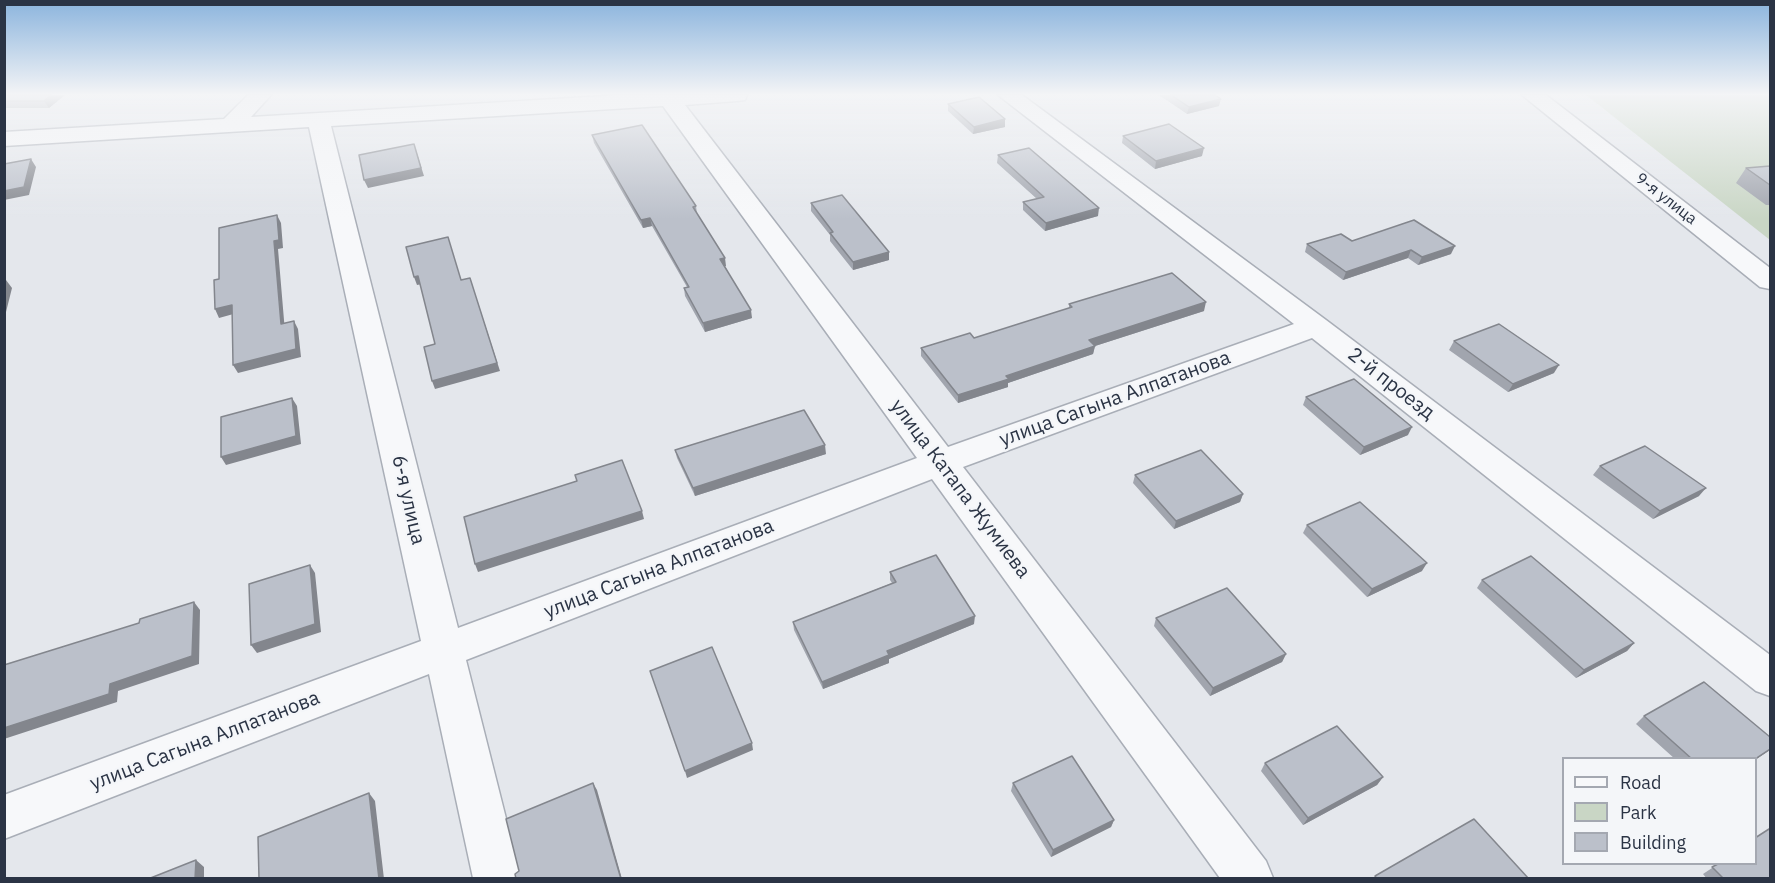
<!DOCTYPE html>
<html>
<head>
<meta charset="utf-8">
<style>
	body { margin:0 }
	#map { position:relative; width:1775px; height:883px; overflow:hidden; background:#e4e7ec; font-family:"IBM Plex Sans",sans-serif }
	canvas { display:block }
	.frame { position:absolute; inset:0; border:6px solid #2b3445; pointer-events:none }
	.legend { position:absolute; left:1562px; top:757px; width:195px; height:108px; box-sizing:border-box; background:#f4f6f9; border:2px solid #a4a8b1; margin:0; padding:8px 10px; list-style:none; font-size:18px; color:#2b3445 }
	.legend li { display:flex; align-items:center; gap:12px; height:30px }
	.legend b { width:30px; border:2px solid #a4a8b1 }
</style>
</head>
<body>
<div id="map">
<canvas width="1775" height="883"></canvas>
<div class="frame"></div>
<ul class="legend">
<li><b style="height:8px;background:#f7f8fa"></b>Road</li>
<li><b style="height:16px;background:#c9d6c5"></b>Park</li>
<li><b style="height:16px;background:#bbc0ca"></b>Building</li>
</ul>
</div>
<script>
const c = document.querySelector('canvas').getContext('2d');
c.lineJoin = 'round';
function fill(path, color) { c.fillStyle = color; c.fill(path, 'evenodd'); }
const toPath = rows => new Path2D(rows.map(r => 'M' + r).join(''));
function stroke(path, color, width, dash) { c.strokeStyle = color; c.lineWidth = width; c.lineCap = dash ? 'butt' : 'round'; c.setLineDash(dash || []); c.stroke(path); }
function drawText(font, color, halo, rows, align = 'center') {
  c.font = font + ' "IBM Plex Sans",sans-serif'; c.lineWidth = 4.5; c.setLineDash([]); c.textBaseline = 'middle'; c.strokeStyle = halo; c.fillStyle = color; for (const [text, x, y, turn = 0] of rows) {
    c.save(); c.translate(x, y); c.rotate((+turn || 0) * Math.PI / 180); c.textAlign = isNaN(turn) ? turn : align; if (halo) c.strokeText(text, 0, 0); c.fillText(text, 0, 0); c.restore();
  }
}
fill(toPath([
	[1586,95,1770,95,1770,240]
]), '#c9d6c5');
const minor = toPath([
	[248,95,271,95,251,117,622,95,747,95,745,100,737,101,685,105,948,447,1294,324,998,95,1022,95,1326,320,1770,655,1770,696,1756,691,1312,338,963,467,1266,861,1273,878,1220,878,932,479,466,660,521,878,473,878,429,674,4,839,4,795,421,641,309,127,4,146,4,132,224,119,248,95],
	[663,106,917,458,458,628,331,126,663,106],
	[1522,95,1546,95,1770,268,1770,289,1760,287,1522,95]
]);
stroke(minor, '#a9aeb7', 3);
fill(minor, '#f7f8fa');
fill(toPath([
	[4,95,65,95,49,108,4,108],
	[1159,95,1215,95,1219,106,1187,114],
	[948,104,1005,127,973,134,948,111],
	[592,135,696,206,697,214,726,266,725,266,752,318,705,332,685,296,684,288,687,287,652,226,643,228,594,143],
	[1123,136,1202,156,1155,169,1122,143],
	[998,155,1098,216,1045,231,1023,210,1023,202,1037,199,997,163],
	[1770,166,1770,205,1766,205,1736,183,1746,168],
	[811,203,889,252,889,260,853,270,830,241,830,235,811,211],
	[1352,241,1451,254,1418,265,1408,258,1343,280,1305,252,1307,244],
	[1069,304,1204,311,1095,346,1093,354,1008,383,1008,387,958,403,921,356,921,348,974,338,1069,308],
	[1454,341,1554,373,1508,392,1449,350],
	[1306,397,1408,435,1360,455,1303,405],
	[675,450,826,454,695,496,677,458],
	[1600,466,1699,496,1653,519,1593,475],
	[1135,475,1243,494,1240,502,1174,529,1133,483],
	[1307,525,1422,571,1367,597,1303,533],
	[890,572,974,624,889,659,889,663,823,689,794,630,793,622,892,583,890,580],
	[1482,580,1634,643,1627,651,1576,678,1477,588],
	[1156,618,1286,654,1282,662,1210,696,1154,626],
	[1644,716,1770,737,1770,750,1755,760,1755,759,1675,759,1636,724],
	[1265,763,1383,777,1377,785,1303,825,1261,771],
	[1013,783,1114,820,1111,827,1051,857,1011,791],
	[1718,864,1770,879,1707,879,1703,874]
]), '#a1a5ae');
fill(toPath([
	[51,95,65,95,49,108,44,101],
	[1221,99,1219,106,1187,114,1189,107],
	[1005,119,1005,127,973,134,974,127],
	[414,144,424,176,368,188,364,180],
	[1204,148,1202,156,1155,169,1156,161],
	[31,159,36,167,29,195,4,200,4,191],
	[1099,208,1098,216,1045,231,1046,223],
	[277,215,281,223,283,248,278,249,285,332,281,324,274,241],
	[650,218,652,226,643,228,641,220],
	[1455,246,1451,254,1418,265,1422,257],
	[1411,250,1408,258,1343,280,1346,272],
	[889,252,889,260,853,270,853,262],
	[725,258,726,266,721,267,720,259],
	[418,276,422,284,417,285,414,277],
	[470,278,500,371,435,389,432,381],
	[6,280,12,288,4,320,4,286],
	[1206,302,1204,311,1095,346,1093,354,1008,383,1008,387,958,403,958,395,1089,340],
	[232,305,237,313,219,318,215,309],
	[751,310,752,318,705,332,703,323],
	[294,321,298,329,301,357,238,373,233,365],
	[1559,365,1554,373,1508,392,1513,384],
	[292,398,297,406,301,444,226,465,221,457],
	[1412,427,1408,435,1360,455,1364,447],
	[825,445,826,454,695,496,693,488],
	[1706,488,1699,496,1653,519,1660,511],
	[1243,494,1240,502,1174,529,1176,521],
	[642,511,644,519,478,572,475,564],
	[1427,563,1422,571,1367,597,1372,589],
	[310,565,315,573,321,632,257,653,251,645],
	[194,602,200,610,199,664,118,691,117,702,4,739,4,728,110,684],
	[975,616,974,624,889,659,889,663,823,689,822,682,887,651],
	[1634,643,1627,651,1576,678,1584,670],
	[1286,654,1282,662,1210,696,1213,688],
	[752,743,753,750,687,778,685,771],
	[1770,749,1770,750,1755,760,1755,759],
	[1383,777,1377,785,1303,825,1308,818],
	[593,783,597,790,622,879,621,879],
	[369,793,375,801,384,879,379,879],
	[1114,820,1111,827,1051,857,1053,850],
	[196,860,204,867,204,879,195,879]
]), '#83868d');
const building = toPath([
	[4,95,51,95,44,101,4,101,4,95],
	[1171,95,1215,95,1221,99,1189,107,1171,95],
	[979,97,1005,119,974,127,948,104,979,97],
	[1169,124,1204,148,1156,161,1123,136,1169,124],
	[642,125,696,206,693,207,725,258,720,259,751,310,703,323,684,288,689,287,650,218,641,220,592,135,642,125],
	[414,144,421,168,364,180,359,155,414,144],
	[1029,148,1099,208,1046,223,1023,202,1044,197,998,155,1029,148],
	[31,159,24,187,4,191,4,164,31,159],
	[1770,166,1770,185,1746,168,1770,166],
	[842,195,889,252,853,262,830,233,833,232,811,203,842,195],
	[277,215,279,240,274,241,281,324,294,321,296,349,233,365,232,305,215,309,214,280,219,279,219,228,277,215],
	[1414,220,1455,246,1422,257,1411,250,1346,272,1307,244,1341,234,1352,241,1414,220],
	[448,237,461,280,470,278,497,363,432,381,424,347,435,344,418,276,414,277,406,247,448,237],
	[1172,273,1206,302,1089,340,1095,346,1006,376,1009,379,958,395,921,348,970,333,974,338,1072,307,1069,304,1172,273],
	[1499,324,1559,365,1513,384,1454,341,1499,324],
	[1354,379,1412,427,1364,447,1306,397,1354,379],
	[292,398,296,436,221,457,221,417,292,398],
	[804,410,825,445,693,488,675,450,804,410],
	[1645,446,1706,488,1660,511,1600,466,1645,446],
	[1201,450,1243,494,1176,521,1135,475,1201,450],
	[622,460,642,511,475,564,464,517,577,481,575,475,622,460],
	[1360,502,1427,563,1372,589,1307,525,1360,502],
	[936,555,975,616,887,651,889,655,822,682,793,622,896,582,890,572,936,555],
	[1531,556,1634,643,1584,670,1482,580,1531,556],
	[310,565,315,624,251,645,249,584,310,565],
	[1227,588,1286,654,1213,688,1156,618,1227,588],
	[194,602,192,656,110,684,109,694,4,728,4,665,139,623,140,619,194,602],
	[712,647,752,743,685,771,650,671,712,647],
	[1704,682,1770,737,1770,749,1755,759,1692,759,1644,716,1704,682],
	[1337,726,1383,777,1308,818,1265,763,1337,726],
	[1072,756,1114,820,1053,850,1013,783,1072,756],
	[593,783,621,879,516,879,515,874,519,871,506,819,593,783],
	[369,793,379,879,259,879,258,837,369,793],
	[1474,819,1529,879,1377,879,1375,876,1474,819],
	[1769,829,1770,830,1770,879,1724,879,1712,867,1718,864,1755,864,1755,838,1769,829],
	[196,860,195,879,148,879,196,860]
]);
fill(building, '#bbc0ca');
stroke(building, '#83868d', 1.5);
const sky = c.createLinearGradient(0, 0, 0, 219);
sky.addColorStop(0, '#8bb4dd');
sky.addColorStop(0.43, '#f3f4f6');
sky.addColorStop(1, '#f3f4f600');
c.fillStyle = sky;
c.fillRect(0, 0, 1775, 219);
drawText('16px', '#2b3445', '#f4f6f9', [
	["9-я улица",1666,199,38]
]);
drawText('20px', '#2b3445', '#f4f6f9', [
	["2-й проезд",1391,384,38],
	["улица Сагына Алпатанова",1115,399,-20],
	["улица Катапа Жумиева",960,489,53],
	["6-я улица",408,500,77],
	["улица Сагына Алпатанова",659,569,-21],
	["улица Сагына Алпатанова",205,741,-21]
]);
</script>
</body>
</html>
